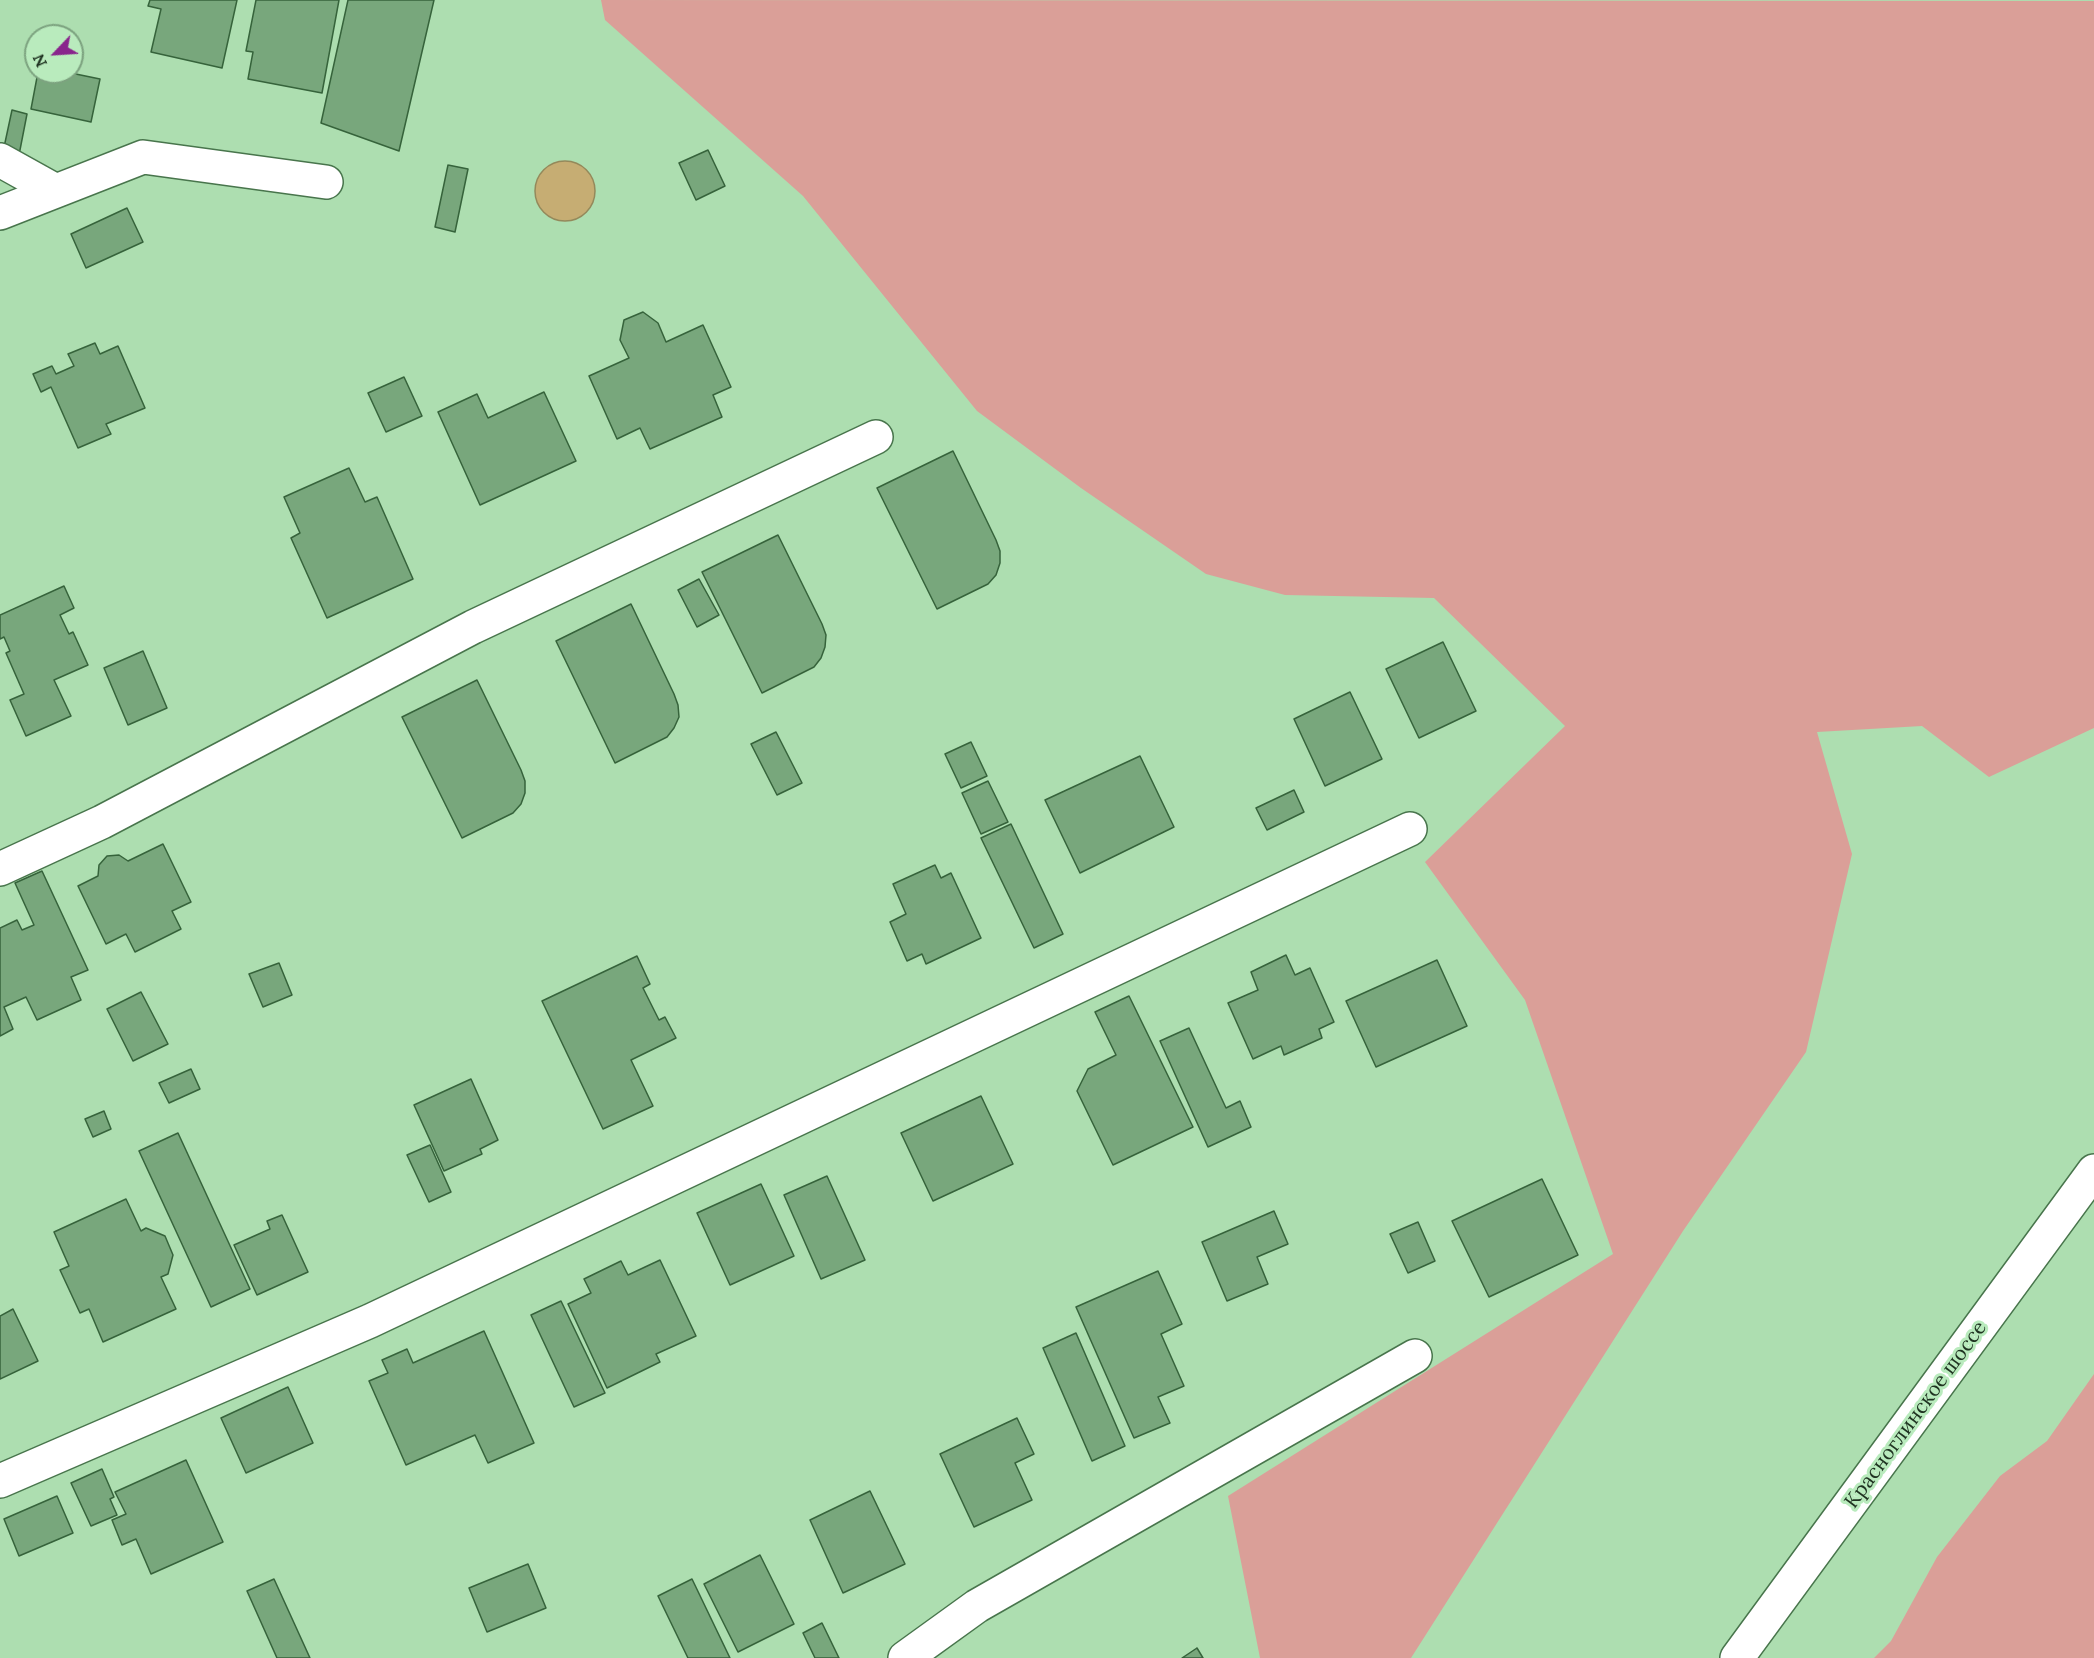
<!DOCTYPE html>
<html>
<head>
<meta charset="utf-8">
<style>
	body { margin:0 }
	#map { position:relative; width:2094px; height:1658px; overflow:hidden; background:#addeb0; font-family:Lora,serif }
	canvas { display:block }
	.north { position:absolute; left:24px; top:24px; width:60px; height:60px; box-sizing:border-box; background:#b9ebbd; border:2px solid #7ca27f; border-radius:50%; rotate:245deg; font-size:16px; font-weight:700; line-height:24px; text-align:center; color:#203422 }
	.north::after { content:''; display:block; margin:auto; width:21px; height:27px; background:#89248c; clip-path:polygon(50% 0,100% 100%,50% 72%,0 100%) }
</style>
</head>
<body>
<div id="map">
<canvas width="2094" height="1658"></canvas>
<div class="north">N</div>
</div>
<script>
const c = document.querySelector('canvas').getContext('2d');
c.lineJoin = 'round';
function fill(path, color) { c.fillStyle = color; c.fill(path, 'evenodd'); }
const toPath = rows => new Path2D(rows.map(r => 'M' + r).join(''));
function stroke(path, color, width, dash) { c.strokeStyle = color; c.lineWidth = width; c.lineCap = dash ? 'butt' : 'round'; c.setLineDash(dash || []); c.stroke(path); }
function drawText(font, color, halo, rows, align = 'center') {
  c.font = font + ' Lora,serif'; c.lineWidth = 6; c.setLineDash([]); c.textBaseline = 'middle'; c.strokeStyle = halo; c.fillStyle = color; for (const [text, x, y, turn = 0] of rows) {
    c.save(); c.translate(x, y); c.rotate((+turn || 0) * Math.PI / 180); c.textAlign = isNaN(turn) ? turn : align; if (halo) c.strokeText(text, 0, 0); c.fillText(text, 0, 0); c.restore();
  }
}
fill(toPath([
	[601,0,2094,1,2094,728,1989,777,1922,726,1817,732,1852,854,1806,1052,1683,1231,1411,1658,1260,1658,1228,1496,1613,1254,1525,1000,1425,862,1565,726,1434,598,1285,595,1206,574,1081,488,977,411,803,196,605,20],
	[2094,1374,2094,1658,1874,1658,1891,1641,1937,1557,2000,1476,2047,1441]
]), '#da9f98');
const water = toPath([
	'535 191a30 30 0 1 1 60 0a30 30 0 1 1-60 0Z'
]);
fill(water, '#c6ad73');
stroke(water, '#94895b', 1.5);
const building = toPath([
	[150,0,237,0,222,68,151,52,161,9,148,6,150,0],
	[256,0,339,0,322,93,248,79,253,52,246,51,256,0],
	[348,0,434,0,399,151,321,123,348,0],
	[38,72,66,72,100,79,91,122,31,109,38,72],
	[12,110,27,114,19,155,3,152,12,110],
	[708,150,725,186,696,200,679,163,708,150],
	[448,165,468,169,455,232,435,227,448,165],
	[127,208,143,242,86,268,71,234,127,208],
	[643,312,658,323,666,342,703,325,731,387,713,395,722,417,650,449,640,428,617,439,589,376,629,358,620,340,624,320,643,312],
	[95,343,100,354,118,346,145,408,106,424,111,434,78,448,51,387,41,392,33,374,52,366,56,374,74,366,68,354,95,343],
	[404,377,422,416,386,432,368,393,404,377],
	[544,392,576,461,480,505,438,412,477,394,488,418,544,392],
	[953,451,996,540,1000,551,1000,563,996,575,988,584,937,609,877,488,953,451],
	[349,468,365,502,377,497,413,579,327,618,291,538,300,533,284,497,349,468],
	[778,535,822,624,826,635,825,647,821,658,814,667,762,693,702,572,778,535],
	[699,579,719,615,697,627,678,590,699,579],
	[64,586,74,608,60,615,69,634,73,632,88,665,54,680,71,716,26,736,10,700,24,694,6,653,10,651,4,637,0,639,0,615,64,586],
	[631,604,674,694,678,705,679,717,674,728,667,737,615,763,556,641,631,604],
	[1443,642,1476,711,1419,738,1386,669,1443,642],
	[143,651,167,708,128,725,104,668,143,651],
	[477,680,521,770,525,781,525,793,521,804,513,813,462,838,402,717,477,680],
	[1350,692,1382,759,1325,786,1294,719,1350,692],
	[776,732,802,783,777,795,751,744,776,732],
	[971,742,987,776,961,788,945,754,971,742],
	[1140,756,1174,827,1080,873,1045,800,1140,756],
	[988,781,1008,822,981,834,962,793,988,781],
	[1294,790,1304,812,1267,830,1256,808,1294,790],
	[1011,824,1063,934,1034,948,981,838,1011,824],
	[163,844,191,902,172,911,181,929,135,952,126,934,106,944,78,886,98,876,99,865,107,856,119,855,128,861,163,844],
	[935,865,941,878,951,873,981,938,926,964,922,954,907,961,890,922,906,914,893,884,935,865],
	[42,871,88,970,71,977,81,1000,37,1020,26,997,4,1007,13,1029,0,1036,0,928,17,920,22,930,34,925,15,883,42,871],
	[1286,955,1295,975,1310,968,1334,1022,1319,1029,1322,1038,1284,1055,1281,1046,1253,1059,1228,1003,1258,990,1251,972,1286,955],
	[637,956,650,984,643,988,659,1020,665,1017,676,1038,631,1060,653,1106,603,1129,542,1001,637,956],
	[1437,960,1467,1026,1376,1067,1346,1001,1437,960],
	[279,963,292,995,263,1007,249,974,279,963],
	[141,992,168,1044,133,1061,107,1009,141,992],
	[1129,996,1193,1127,1113,1165,1077,1091,1088,1069,1116,1055,1095,1012,1129,996],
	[1189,1028,1226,1108,1240,1101,1251,1127,1208,1147,1160,1041,1189,1028],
	[191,1069,200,1089,169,1103,159,1083,191,1069],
	[471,1079,498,1140,480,1149,482,1154,444,1171,414,1105,471,1079],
	[981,1096,1013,1164,933,1201,901,1133,981,1096],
	[104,1111,111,1129,93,1137,85,1119,104,1111],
	[178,1133,250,1289,211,1307,139,1151,178,1133],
	[430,1145,451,1192,429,1202,407,1155,430,1145],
	[827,1176,865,1260,821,1279,784,1195,827,1176],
	[1542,1179,1578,1255,1489,1297,1452,1221,1542,1179],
	[761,1184,794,1256,730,1285,697,1213,761,1184],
	[126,1199,141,1231,146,1228,165,1236,173,1255,168,1274,161,1277,176,1309,103,1342,89,1309,80,1313,60,1270,69,1266,54,1232,126,1199],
	[1274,1211,1288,1244,1257,1257,1268,1284,1227,1301,1202,1242,1274,1211],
	[282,1215,308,1272,257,1295,234,1245,270,1229,267,1221,282,1215],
	[1418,1222,1435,1261,1408,1273,1390,1234,1418,1222],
	[660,1260,696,1336,656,1354,660,1362,607,1388,568,1304,591,1293,584,1279,621,1261,628,1275,660,1260],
	[1158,1271,1182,1324,1161,1334,1184,1386,1158,1397,1170,1423,1134,1438,1076,1307,1158,1271],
	[561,1301,605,1393,574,1407,531,1315,561,1301],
	[13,1309,38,1361,0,1379,0,1316,13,1309],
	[484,1331,534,1443,488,1463,475,1435,406,1465,369,1381,388,1373,382,1360,407,1349,413,1363,484,1331],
	[1076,1333,1125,1446,1092,1461,1043,1348,1076,1333],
	[288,1387,313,1443,246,1473,221,1418,288,1387],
	[1017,1418,1034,1454,1015,1463,1032,1500,974,1527,940,1454,1017,1418],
	[186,1460,223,1542,151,1574,136,1539,122,1545,112,1520,126,1514,115,1492,186,1460],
	[102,1469,114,1497,110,1499,117,1515,91,1526,71,1483,102,1469],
	[870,1491,905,1564,843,1593,810,1520,870,1491],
	[57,1496,73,1533,19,1556,4,1519,57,1496],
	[760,1555,794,1624,738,1652,704,1584,760,1555],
	[528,1564,546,1608,487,1632,469,1588,528,1564],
	[274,1579,310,1658,277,1658,247,1591,274,1579],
	[692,1579,730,1658,688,1658,658,1596,692,1579],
	[822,1623,839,1658,815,1658,803,1633,822,1623],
	[1197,1648,1203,1658,1182,1658,1197,1648]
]);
fill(building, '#78a77c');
stroke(building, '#36633b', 1.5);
const minor = toPath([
	[0,160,54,190],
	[0,213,143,157,326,182],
	[0,869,102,822,473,627,876,437],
	[0,1481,370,1321,1410,829],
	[905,1658,977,1606,1415,1356]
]);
const primary = toPath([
	[1737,1658,2094,1171]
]);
stroke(minor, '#48754c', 36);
stroke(primary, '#48754c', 36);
stroke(minor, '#fff', 33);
stroke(primary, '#fff', 33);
drawText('20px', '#203422', '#b9ebbd', [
	["Красноглинское шоссе",1916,1415,-54]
]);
</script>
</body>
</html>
